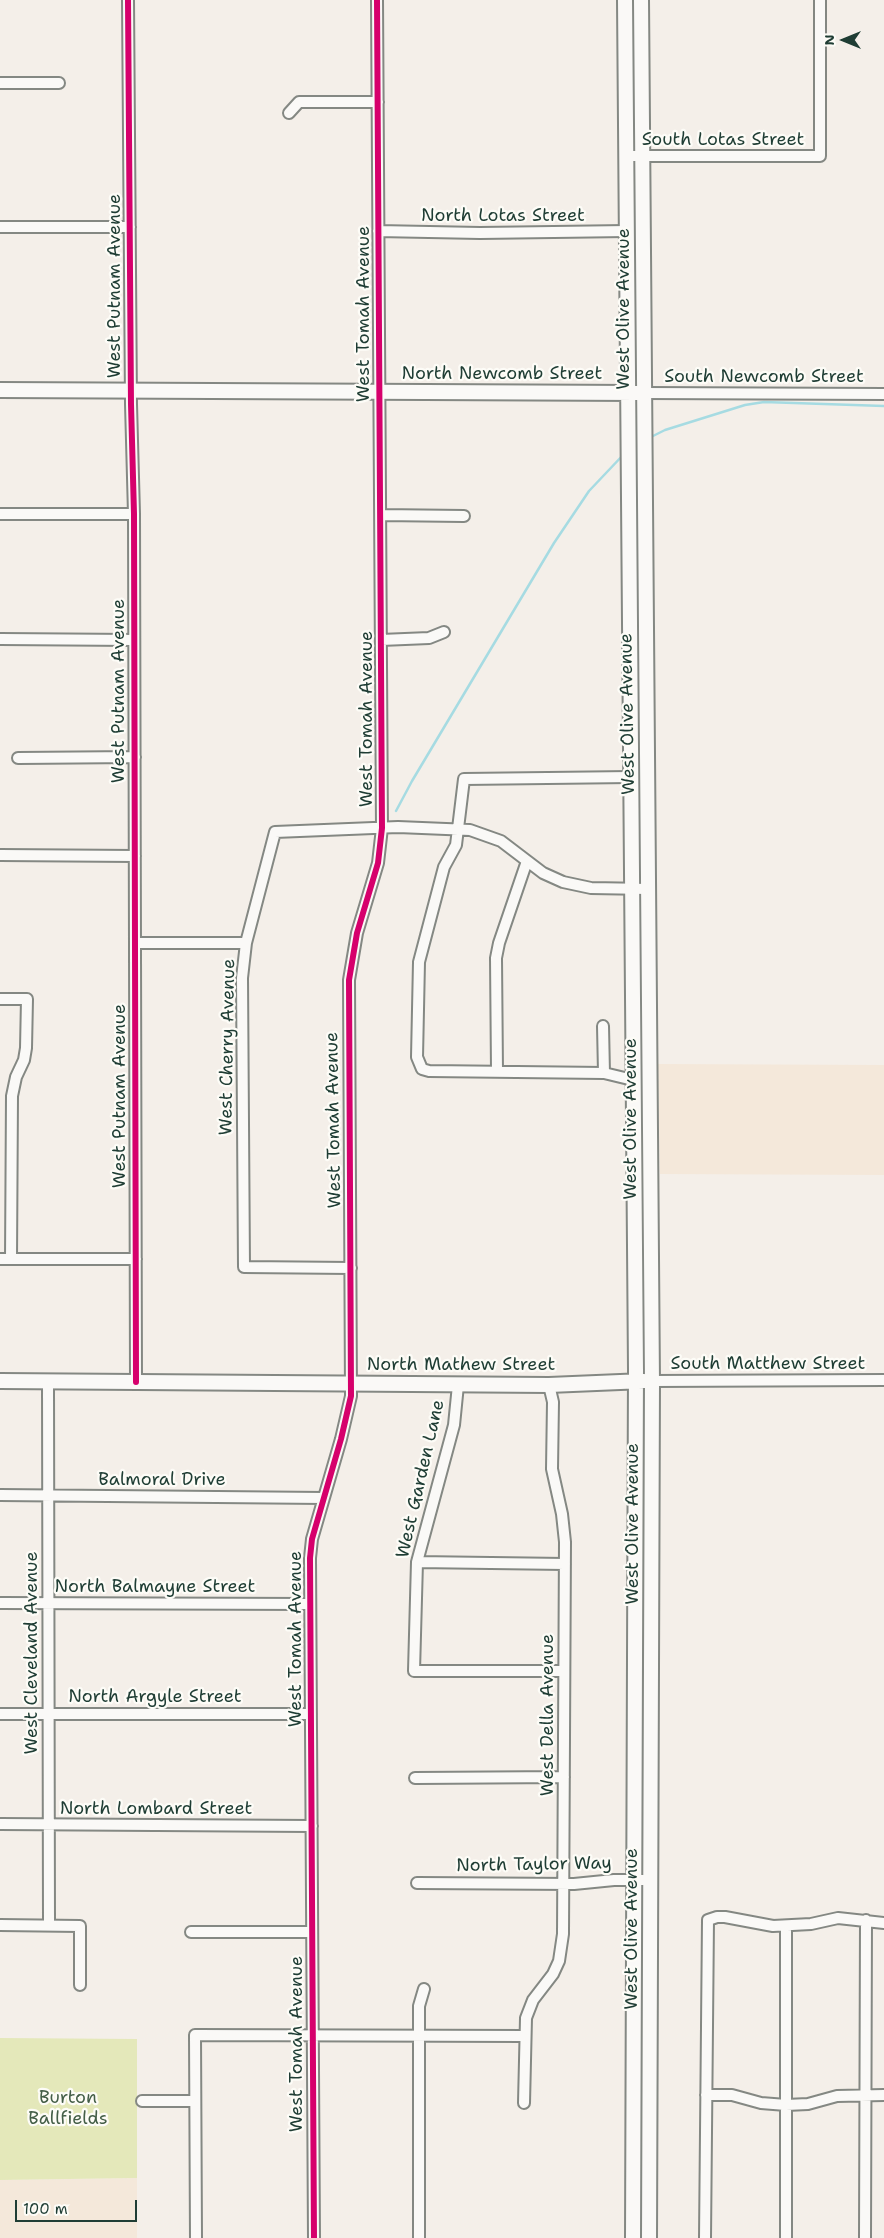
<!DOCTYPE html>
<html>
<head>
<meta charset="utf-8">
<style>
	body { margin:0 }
	#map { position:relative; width:884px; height:2238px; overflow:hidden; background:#f4efe9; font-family:"Shantell Sans",sans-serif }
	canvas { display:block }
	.north { position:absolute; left:819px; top:15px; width:50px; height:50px; -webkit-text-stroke:4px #fdfcf7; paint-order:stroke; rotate:270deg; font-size:14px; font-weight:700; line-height:20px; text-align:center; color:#1f3d34 }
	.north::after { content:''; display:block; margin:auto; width:18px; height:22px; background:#1f3d34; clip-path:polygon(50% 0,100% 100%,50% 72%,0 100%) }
	.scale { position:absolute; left:15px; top:2200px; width:122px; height:22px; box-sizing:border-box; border:2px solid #1f3d34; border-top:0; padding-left:6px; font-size:15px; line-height:18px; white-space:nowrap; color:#1f3d34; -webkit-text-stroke:4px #fdfcf7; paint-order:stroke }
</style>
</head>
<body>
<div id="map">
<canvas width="884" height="2238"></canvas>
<div class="north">N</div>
<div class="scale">100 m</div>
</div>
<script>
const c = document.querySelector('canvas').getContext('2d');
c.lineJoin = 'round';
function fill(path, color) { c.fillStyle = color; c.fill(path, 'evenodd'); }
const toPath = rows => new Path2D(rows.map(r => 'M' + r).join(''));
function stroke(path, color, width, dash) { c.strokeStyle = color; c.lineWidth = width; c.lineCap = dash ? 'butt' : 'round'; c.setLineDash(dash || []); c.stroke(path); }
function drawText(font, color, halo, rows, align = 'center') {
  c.font = font + ' "Shantell Sans",sans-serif'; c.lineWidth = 4.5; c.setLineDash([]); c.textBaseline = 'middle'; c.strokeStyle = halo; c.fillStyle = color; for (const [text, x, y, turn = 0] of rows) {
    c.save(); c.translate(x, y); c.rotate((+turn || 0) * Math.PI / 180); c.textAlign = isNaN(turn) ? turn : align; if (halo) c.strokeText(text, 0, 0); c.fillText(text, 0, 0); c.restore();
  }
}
fill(toPath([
	[658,1064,884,1065,884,1175,660,1174],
	[137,2178,137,2238,0,2238,0,2180]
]), '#f4e8da');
fill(toPath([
	[0,2038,137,2039,137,2178,0,2180]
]), '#e4e8ba');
stroke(toPath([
	[649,438,665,430,745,405,764,402,884,406],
	[396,811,412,781,554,543,589,491,624,454]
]), '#a6dbe2', 2.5);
const street = toPath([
	[128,0,131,404,134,514,136,1382],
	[0,83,59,83],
	[289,113,299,102,378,102],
	[626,156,820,156,820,0],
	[0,227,130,227],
	[378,231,480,233,627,231],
	[644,393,884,394],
	[0,514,134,514],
	[381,515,464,516],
	[0,639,134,640],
	[381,640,429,638,444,632],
	[18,758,135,757],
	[631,777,464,779,456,845,444,867,419,962,417,1057,422,1069,429,1071,604,1073,633,1080],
	[0,855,135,856],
	[135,943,246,943],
	[0,999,27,999,26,1048,24,1060,16,1077,12,1096,11,1259],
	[603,1026,604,1073],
	[497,1071,496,958,499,943,527,861],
	[0,1259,136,1259],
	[351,1268,244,1267,242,978,246,943,275,832,398,827,470,830,501,841,543,873,563,882,591,888,648,889],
	[48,1381,49,1925],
	[652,1381,884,1380],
	[458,1385,454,1425,417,1562,414,1671,564,1671],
	[0,1495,324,1498],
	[417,1562,565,1564],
	[0,1603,310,1604],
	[0,1714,311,1714],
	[415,1778,564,1777],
	[0,1824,312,1826],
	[417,1883,574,1884,614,1880,651,1880],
	[0,1925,80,1926,80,1985],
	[786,1926,786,2238],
	[191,1932,312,1932],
	[706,2095,732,2095,761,2103,786,2105,808,2104,837,2096,884,2095],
	[142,2101,195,2101],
	[524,2103,526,2018,533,2000,553,1974,559,1961,563,1934,565,1542,562,1514,552,1469,553,1402,549,1385],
	[196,2238,195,2035,524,2036],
	[314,2238,310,1558,312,1539,341,1439,351,1396,349,980,357,933,378,863,382,828,377,0],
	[419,2238,419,2006,424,1989],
	[705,2238,708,1920,717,1917,725,1917,773,1926,811,1924,838,1918,884,1923],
	[865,2238,866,1920]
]);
const secondary = toPath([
	[625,0,636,1369,633,2238],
	[641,0,652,1381,649,2238],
	[0,390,637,393],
	[0,1381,549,1385,644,1381]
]);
stroke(street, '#848883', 14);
stroke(secondary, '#848883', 18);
stroke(street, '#faf9f7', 10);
stroke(secondary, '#faf9f7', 14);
stroke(toPath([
	[128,0,131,404,134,514,136,1382],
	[314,2238,310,1558,312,1539,341,1439,351,1396,349,980,357,933,378,863,382,828,377,0]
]), '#d6006c', 6);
drawText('18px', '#1f3d34', '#fdfcf7', [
	["South Lotas Street",723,140],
	["North Lotas Street",503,216],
	["West Putnam Avenue",115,286,-90],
	["West Olive Avenue",624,309,-90],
	["West Tomah Avenue",364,314,-90],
	["North Newcomb Street",502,374],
	["South Newcomb Street",764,377],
	["West Putnam Avenue",119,691,-90],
	["West Olive Avenue",628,714,-91],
	["West Tomah Avenue",367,719,-90],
	["West Cherry Avenue",228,1047,-89],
	["West Putnam Avenue",120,1096,-90],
	["West Olive Avenue",631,1119,-90],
	["West Tomah Avenue",334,1120,-91],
	["South Matthew Street",768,1364],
	["North Mathew Street",461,1365],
	["West Garden Lane",421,1479,-77],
	["Balmoral Drive",162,1480],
	["West Olive Avenue",633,1524,-90],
	["North Balmayne Street",155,1587],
	["West Tomah Avenue",296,1639,-90],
	["West Cleveland Avenue",32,1653,-90],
	["North Argyle Street",155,1697],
	["West Della Avenue",548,1715,-90],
	["North Lombard Street",156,1809],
	["North Taylor Way",534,1865,-1],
	["West Olive Avenue",632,1929,-90],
	["West Tomah Avenue",297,2044,-90]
]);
drawText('18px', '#445e47', '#fdfcf7', [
	["Burton",68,2098],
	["Ballfields",68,2119]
]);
</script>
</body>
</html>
